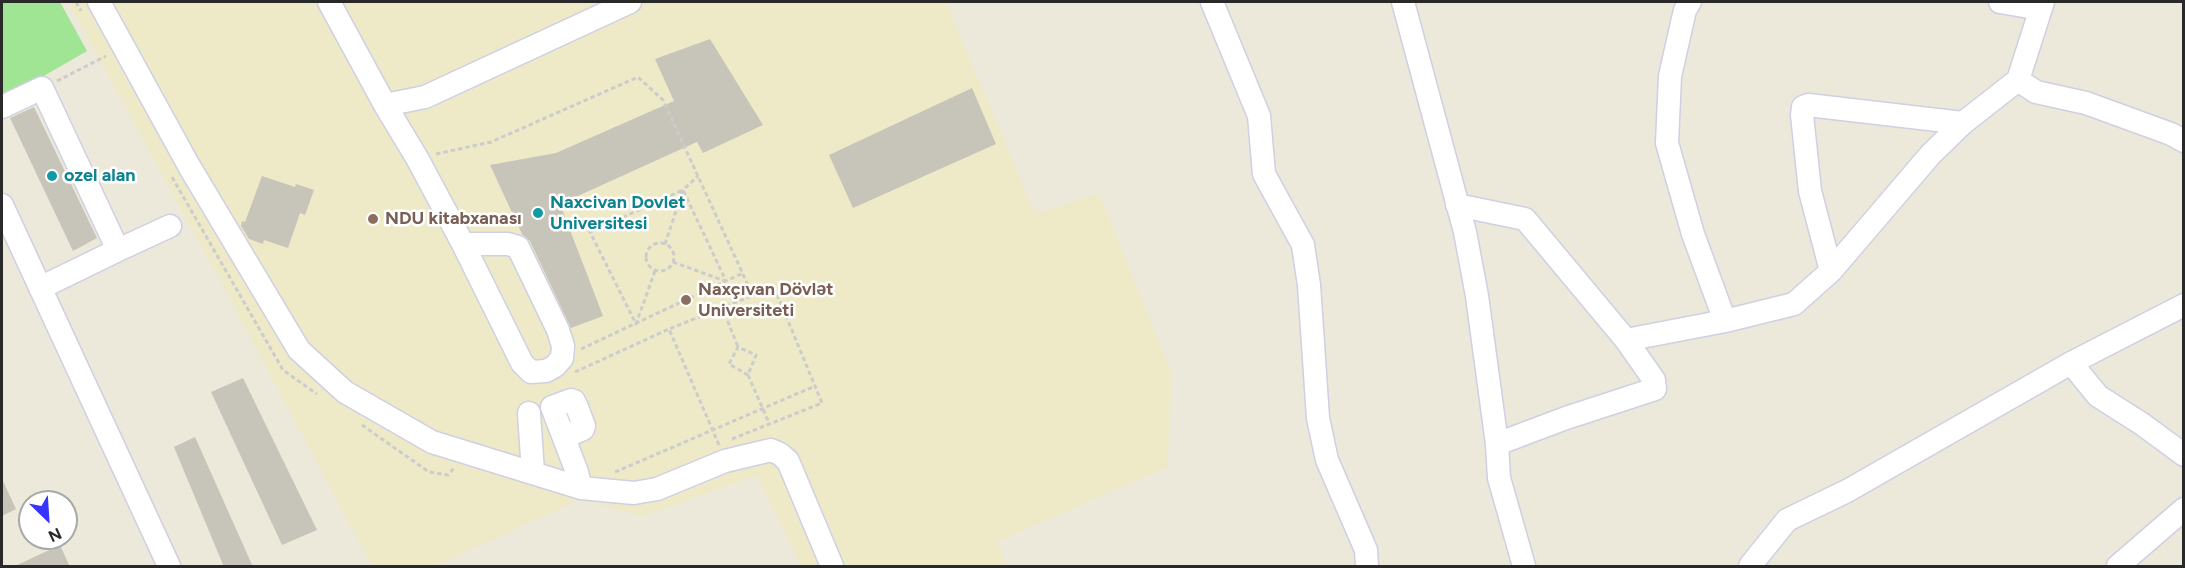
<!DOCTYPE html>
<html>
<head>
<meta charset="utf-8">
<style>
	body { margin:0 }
	#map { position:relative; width:2185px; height:568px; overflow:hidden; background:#ece8da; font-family:Figtree,sans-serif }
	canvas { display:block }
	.frame { position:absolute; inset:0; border:3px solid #292929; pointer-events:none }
	.north { position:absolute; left:18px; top:490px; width:60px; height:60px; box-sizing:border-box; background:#fff; border:2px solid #a9a9a9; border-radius:50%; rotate:155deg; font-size:16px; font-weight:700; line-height:24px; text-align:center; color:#292929 }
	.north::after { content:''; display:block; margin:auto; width:21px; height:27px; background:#3834ff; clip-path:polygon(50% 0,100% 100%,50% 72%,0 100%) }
</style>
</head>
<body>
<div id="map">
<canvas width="2185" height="568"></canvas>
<div class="frame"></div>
<div class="north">N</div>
</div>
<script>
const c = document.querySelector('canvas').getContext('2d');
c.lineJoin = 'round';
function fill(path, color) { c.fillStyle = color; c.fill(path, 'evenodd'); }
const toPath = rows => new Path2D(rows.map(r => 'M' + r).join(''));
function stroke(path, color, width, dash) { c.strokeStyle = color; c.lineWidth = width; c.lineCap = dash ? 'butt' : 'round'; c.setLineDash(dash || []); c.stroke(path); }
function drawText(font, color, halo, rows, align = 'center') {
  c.font = font + ' Figtree,sans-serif'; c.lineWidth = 5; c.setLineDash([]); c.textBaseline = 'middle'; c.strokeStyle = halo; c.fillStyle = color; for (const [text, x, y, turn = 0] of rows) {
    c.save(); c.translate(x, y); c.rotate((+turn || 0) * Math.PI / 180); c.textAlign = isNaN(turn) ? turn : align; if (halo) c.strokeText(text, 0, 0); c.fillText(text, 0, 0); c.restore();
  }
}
fill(toPath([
	[68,2,946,2,1035,214,1099,194,1172,375,1167,467,997,542,1007,566,801,566,757,475,643,516,579,500,434,566,372,566,214,269]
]), '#eeeac8');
fill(toPath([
	[2,2,60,2,87,51,2,100]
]), '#9fe594');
fill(toPath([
	[710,39,763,125,703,153,697,142,560,204,603,316,571,328,530,241,522,234,490,165,556,153,674,101,655,59],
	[972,88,996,144,853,208,829,155],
	[34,107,97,238,73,251,10,118],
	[262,176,295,187,296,184,314,190,305,215,300,213,288,248,264,240,263,244,249,239,241,226,242,221,245,222],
	[243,378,317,530,282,545,211,392],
	[195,437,253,567,224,567,174,447],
	[2,479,16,509,2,516],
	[60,545,70,567,13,567]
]), '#c7c4ba');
const minor = toPath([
	[99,2,189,166,299,350,345,392,432,442,581,488,634,493,657,489,725,461,771,450,780,454,788,461,832,566],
	[329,2,385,105,425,97,630,2],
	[1212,2,1259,116,1264,174,1303,245,1309,285,1318,418,1327,460,1366,550,1367,566],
	[1403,2,1465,232,1477,296,1497,444,1499,478,1524,566],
	[1690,2,1685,10,1670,76,1667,143,1693,234,1725,321],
	[2000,2,2041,9],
	[2018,80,2036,92,2086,103,2171,134,2184,141],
	[385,105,417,158,463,244,522,363,531,372,546,371,555,366,562,358,563,346,558,330,518,247,508,244,463,244],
	[2,107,42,88,118,250,40,288],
	[2,205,169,566],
	[1457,205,1525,219,1626,340,1654,380,1655,389,1566,418,1497,444],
	[118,250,170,226],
	[1831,271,1810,191,1802,115,1803,107,1808,105,1963,123],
	[1626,340,1725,321,1794,304,1831,271,1931,154,1963,123,2018,80,2043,2],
	[2071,363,2098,396,2142,424,2184,455],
	[529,413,533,472],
	[564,437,583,429,584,426,577,407,574,401,571,400,552,407,577,472,581,488],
	[1750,566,1787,520,1847,491,2071,363,2184,305],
	[2118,566,2184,509]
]);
stroke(minor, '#d0cfe3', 25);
stroke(toPath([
	[76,2,81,11],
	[57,81,106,56],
	[436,154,491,142,638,77,663,100,753,296],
	[172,177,283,370,317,394],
	'646 257a14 14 0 1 1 28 0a14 14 0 1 1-28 0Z',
	[665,244,683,190,698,176],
	[673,262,725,281],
	[655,271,636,324,590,232,683,190,726,281],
	[722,307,738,347],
	[581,349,743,273],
	[575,372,669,329],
	[748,375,729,364,738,347,756,355,748,375,769,423],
	[362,425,429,472,448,475,454,468],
	[719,445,669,329,774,287,822,403,732,439],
	[615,472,815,386]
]), '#ccc', 3, [4.5, 3]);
stroke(minor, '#fff', 22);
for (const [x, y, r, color] of [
	[52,176,6,"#0f9aa8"],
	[538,213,6,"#0f9aa8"],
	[373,219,6,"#8d6e63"],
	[686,300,6,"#8d6e63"]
]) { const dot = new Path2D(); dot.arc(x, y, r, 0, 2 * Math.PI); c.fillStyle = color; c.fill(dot); stroke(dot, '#fff', 2); }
drawText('bold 18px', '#0d838f', '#fff', [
	["ozel alan",64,176],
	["Naxcivan Dovlet",550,203],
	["Universitesi",550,224]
], 'left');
drawText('bold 18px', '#785e54', '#fff', [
	["NDU kitabxanası",385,219],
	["Naxçıvan Dövlət",698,290],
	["Universiteti",698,311]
], 'left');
</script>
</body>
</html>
